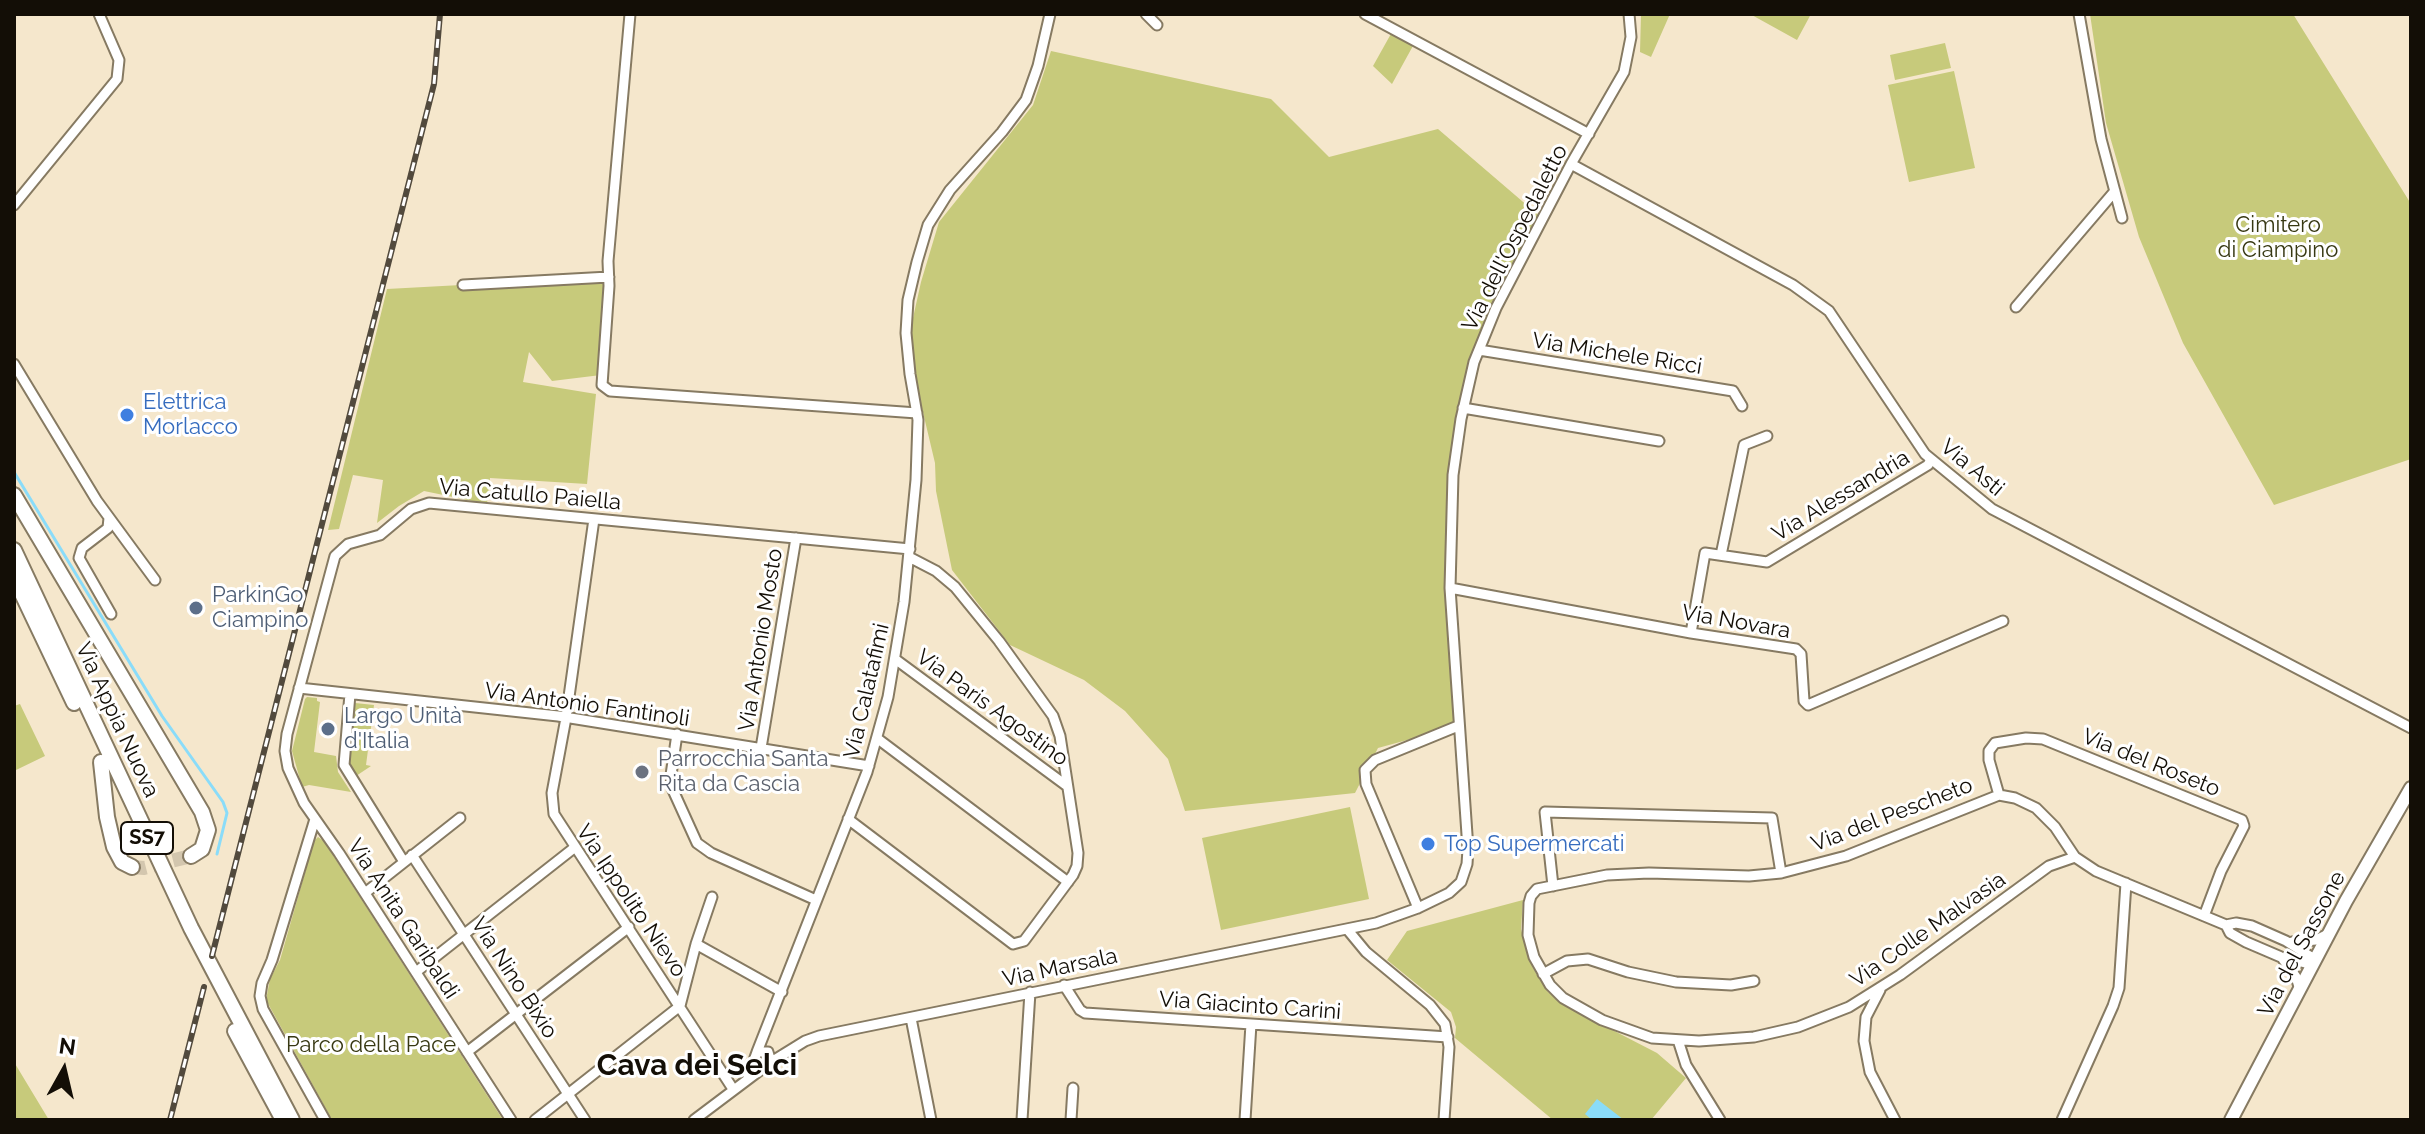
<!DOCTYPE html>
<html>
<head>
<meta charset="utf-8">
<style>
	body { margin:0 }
	#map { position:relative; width:2425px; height:1134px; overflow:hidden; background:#f5e7cc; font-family:Raleway,sans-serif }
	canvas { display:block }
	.frame { position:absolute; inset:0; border:16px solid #130e06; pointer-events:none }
	.north { position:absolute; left:24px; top:1030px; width:80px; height:80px; -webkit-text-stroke:6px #fff; paint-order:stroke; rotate:8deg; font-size:22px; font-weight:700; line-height:32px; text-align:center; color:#130e06 }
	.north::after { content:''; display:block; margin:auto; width:28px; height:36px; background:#130e06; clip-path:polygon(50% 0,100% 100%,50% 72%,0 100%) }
</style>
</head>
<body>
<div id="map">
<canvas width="2425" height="1134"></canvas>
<div class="frame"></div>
<div class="north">N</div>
</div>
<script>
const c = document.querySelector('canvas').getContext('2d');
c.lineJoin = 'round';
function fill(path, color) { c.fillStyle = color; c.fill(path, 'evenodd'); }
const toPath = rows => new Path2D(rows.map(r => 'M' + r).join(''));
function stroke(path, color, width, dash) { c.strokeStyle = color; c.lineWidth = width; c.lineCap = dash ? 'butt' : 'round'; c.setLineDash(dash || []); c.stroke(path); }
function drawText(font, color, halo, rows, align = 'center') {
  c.font = font + ' Raleway,sans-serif'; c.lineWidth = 6; c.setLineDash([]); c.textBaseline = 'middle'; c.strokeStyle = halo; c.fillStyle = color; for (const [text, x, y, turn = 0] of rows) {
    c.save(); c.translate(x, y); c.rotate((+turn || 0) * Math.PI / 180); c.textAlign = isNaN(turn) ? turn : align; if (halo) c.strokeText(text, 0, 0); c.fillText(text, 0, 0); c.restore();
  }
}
fill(toPath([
	[1641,14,1670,14,1651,57,1640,52],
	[1750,14,1811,14,1797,40],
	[2090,14,2293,14,2411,204,2411,459,2274,505,2183,343,2139,237,2106,123],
	[1392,32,1414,44,1392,84,1373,66],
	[1945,43,1951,68,1895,80,1890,55],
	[1051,51,1271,99,1329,157,1438,129,1543,219,1479,350,1461,419,1450,539,1458,726,1378,748,1355,793,1185,811,1168,759,1125,711,1084,680,1010,645,952,570,936,491,935,463,907,345,921,282,939,222,1033,105],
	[1954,71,1975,168,1909,182,1888,85],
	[609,277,601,375,552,381,529,352,523,382,596,394,587,484,490,478,487,504,424,491,399,506,377,523,383,480,353,475,339,529,328,530,387,289],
	[307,697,317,698,317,701,320,702,314,752,336,756,338,772,351,792,309,785,302,787,292,751,305,699],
	[355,703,374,705,366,765,371,766,356,776,348,762],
	[20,704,45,756,14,771,14,706],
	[1350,807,1369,899,1221,930,1202,838],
	[318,837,324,841,503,1120,332,1120,266,1000,270,979,280,960,314,841],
	[1523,900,1521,929,1527,952,1533,968,1548,992,1564,1005,1657,1053,1686,1078,1651,1120,1553,1120,1455,1038,1456,1027,1451,1012,1387,960,1407,931],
	[14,1062,49,1120,14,1120]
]), '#c7ca7b');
fill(toPath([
	[1597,1099,1624,1120,1592,1120,1585,1114]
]), '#8adcf9');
stroke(toPath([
	[14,472,162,716,223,802,227,813,217,854]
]), '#8adcf9', 3);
stroke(toPath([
	[132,867,144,868,191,856]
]), '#d3c6ae', 14, [14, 7]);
const minor = toPath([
	[630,14,608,261,609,286,602,385,610,391,917,413],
	[1146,14,1157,25],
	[1365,14,1589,134],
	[2079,14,2101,139,2122,218],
	[1571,164,1793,285,1829,311,1925,454,1992,509,2411,728],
	[14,205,117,79,119,60,99,14],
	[463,285,609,277],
	[2016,307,2115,191],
	[1479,350,1733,391,1742,406],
	[14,364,97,501,155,580],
	[1463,408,1659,441],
	[109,518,108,528,82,548,79,558,111,614],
	[594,519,566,718,552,793,554,814,733,1089],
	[1721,555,1744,445,1767,436],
	[1450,588,1691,633,1796,649,1801,654,1804,701,1808,705,2003,621],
	[1691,633,1705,553,1767,562,1928,465,1931,459],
	[895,659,1067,786],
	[299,688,558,716,869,766],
	[350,694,344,765,404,862],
	[677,734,671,775,672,788,697,843,711,853,816,900],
	[878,739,1068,882],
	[761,748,796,538],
	[1999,795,1989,760,1989,751,1995,743,2026,738,2043,739,2242,820,2244,826,2221,871,2204,916],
	[315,819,272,960,262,983,260,996,263,1009,325,1120],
	[848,819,1013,944,1024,941,1073,875,1077,866,1078,853,1060,736,1053,716,999,641,955,587,936,571,909,557],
	[412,855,585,1120],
	[2075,857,2049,866,1900,975,1849,1007,1798,1027,1754,1037,1699,1041,1652,1038,1602,1020,1563,998,1550,985,1534,957,1528,935,1529,903,1531,896,1537,889,1607,875,1649,873,1749,876,1781,873,1846,856,1999,795,2015,798,2036,808,2055,827,2075,857,2096,871,2226,925,2230,933,2246,942,2281,957,2313,965],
	[1553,886,1545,812,1772,818,1781,873],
	[365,893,460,818],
	[1418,908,1366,784,1365,770,1375,760,1458,726],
	[2226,925,2236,923,2252,926,2286,941,2316,960],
	[1347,929,1366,952,1430,1005,1445,1024,1449,1047,1444,1120],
	[2292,942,2316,940,2330,933],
	[696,944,782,992],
	[2283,959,2296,977,2300,990],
	[416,972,574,848],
	[1543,974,1567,961,1588,959,1628,972,1676,982,1731,985,1754,981],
	[1064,985,1080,1010,1085,1013,1448,1037],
	[1880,990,1866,1017,1864,1041,1870,1072,1895,1120],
	[911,1018,931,1120],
	[1678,1040,1686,1065,1720,1120],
	[467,1052,629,927],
	[757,1052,867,772,888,697,904,602,916,480,918,420,910,374,906,333,908,300,917,262,928,225,950,190,1002,132,1026,100,1038,66,1050,14],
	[771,1062,805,1041,819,1036,1376,923,1418,908,1449,893,1461,882,1467,864,1468,849,1450,588,1453,475,1461,419,1474,362,1496,308,1571,164,1624,72,1631,37,1629,14],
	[511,1120,339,853,304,803,288,768,285,751,287,734,335,556,348,544,380,535,411,509,429,503,910,549],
	[535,1120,680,1006,696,944,712,897],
	[694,1120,771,1062,768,1052,757,1052,748,1077],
	[1022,1120,1030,992],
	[1071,1120,1073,1088],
	[1245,1120,1251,1024],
	[2062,1120,2113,1006,2119,988,2126,883]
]);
const secondary = toPath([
	[2231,1120,2346,901,2411,788]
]);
const primary = toPath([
	[14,495,202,812,208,830,202,849,191,856],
	[14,550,191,928,292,1120],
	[14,577,74,703],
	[101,762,107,817,114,847,122,862,132,867],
	[235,1031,283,1120]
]);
stroke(minor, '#867a62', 13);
stroke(secondary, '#867a62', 16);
stroke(primary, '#867a62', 18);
stroke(minor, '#fff', 9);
stroke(secondary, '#fff', 12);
stroke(primary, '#fff', 14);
const rail = toPath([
	[212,956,434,84,440,14],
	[170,1120,204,987]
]);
stroke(rail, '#524a3d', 6);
stroke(rail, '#fff', 3, [9]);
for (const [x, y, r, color] of [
	[127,415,8,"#3f7fe0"],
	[196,608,8,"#5c6f8a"],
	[328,729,8,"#5c6f8a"],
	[642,772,8,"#6b7280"],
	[1428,844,8,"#3f7fe0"]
]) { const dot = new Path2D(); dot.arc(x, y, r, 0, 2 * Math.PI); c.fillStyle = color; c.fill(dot); stroke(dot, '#fff', 3); }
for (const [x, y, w] of [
	[147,838,52]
]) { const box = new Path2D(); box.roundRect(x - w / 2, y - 16, w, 32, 6); c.fillStyle = '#fff'; c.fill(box); stroke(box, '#130e06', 2); }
drawText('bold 20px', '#130e06', null, [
	["SS7",147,838]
]);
drawText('22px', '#373812', '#fff', [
	["Cimitero",2278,225],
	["di Ciampino",2278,250],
	["Parco della Pace",371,1045]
]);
drawText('22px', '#130e06', '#fff', [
	["Via dell'Ospedaletto",1515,238,-63],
	["Via Michele Ricci",1617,354,9],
	["Via Asti",1972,468,40],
	["Via Catullo Paiella",530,495,5],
	["Via Alessandria",1841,496,-31],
	["Via Novara",1736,622,10],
	["Via Antonio Mosto",761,640,-81],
	["Via Calatafimi",867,691,-77],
	["Via Antonio Fantinoli",587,705,8],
	["Via Paris Agostino",992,708,36],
	["Via Appia Nuova",117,720,65],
	["Via del Roseto",2151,763,22],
	["Via del Pescheto",1892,815,-21],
	["Via Ippolito Nievo",631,901,56],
	["Via Anita Garibaldi",403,919,57],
	["Via Colle Malvasia",1928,930,-35],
	["Via del Sassone",2302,944,-62],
	["Via Marsala",1060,968,-12],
	["Via Nino Bixio",514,978,57],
	["Via Giacinto Carini",1250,1006,4]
]);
drawText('22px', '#366cbe', '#fff', [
	["Elettrica",143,402],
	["Morlacco",143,427],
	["Top Supermercati",1444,844]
], 'left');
drawText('22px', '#4e5e75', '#fff', [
	["ParkinGo",212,595],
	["Ciampino",212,620],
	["Largo Unità",344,716],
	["d'Italia",344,741]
], 'left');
drawText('22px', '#5b616d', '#fff', [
	["Parrocchia Santa",658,759],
	["Rita da Cascia",658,784]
], 'left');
drawText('bold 30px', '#130e06', '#fff', [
	["Cava dei Selci",697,1066]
]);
</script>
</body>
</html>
